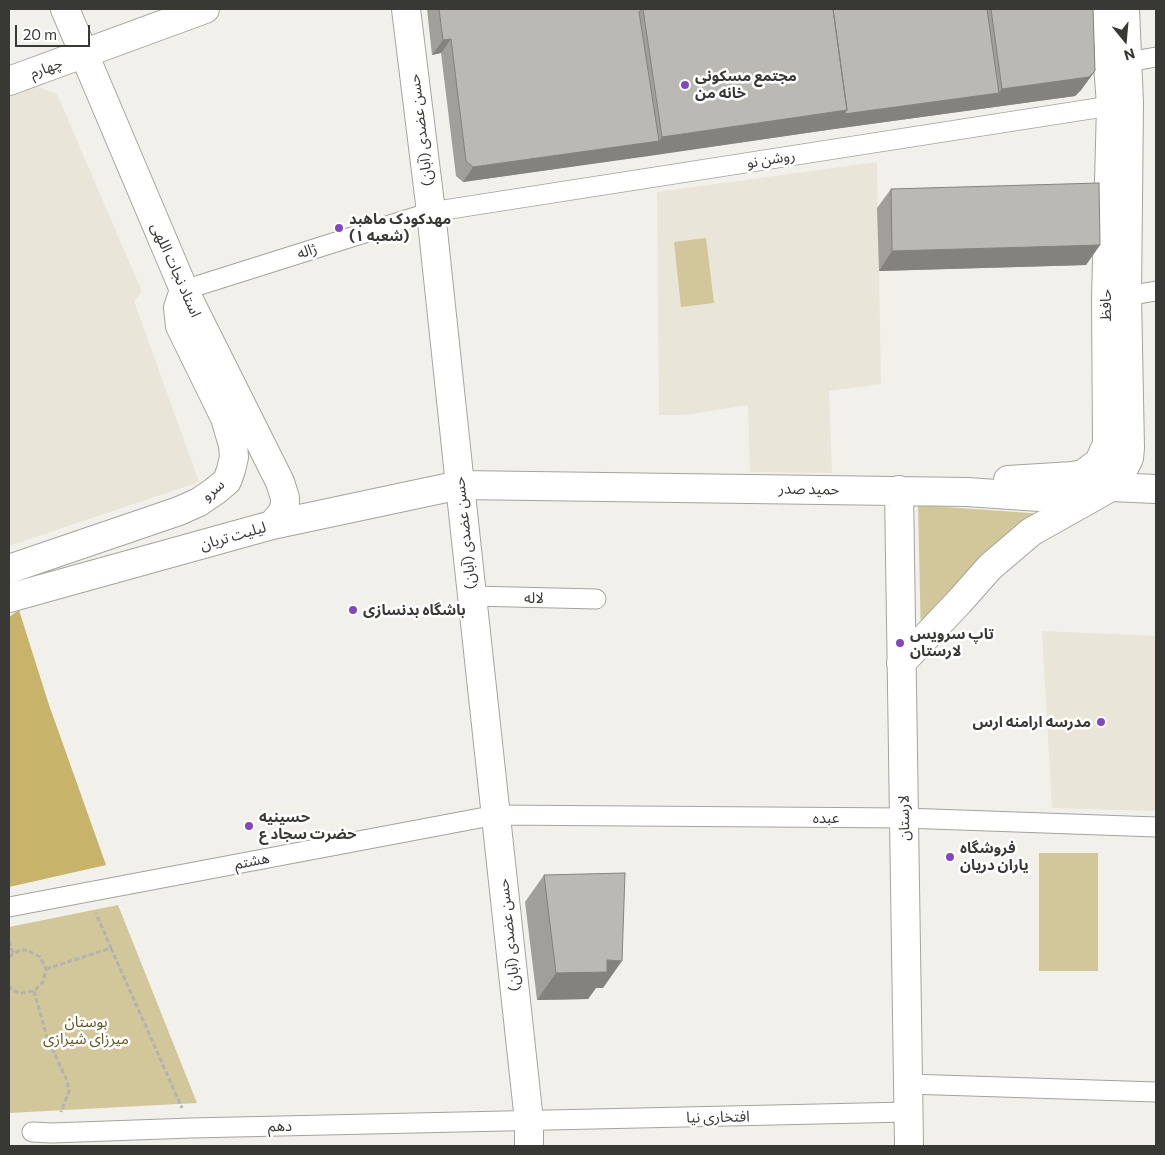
<!DOCTYPE html>
<html>
<head>
<meta charset="utf-8">
<style>
	body { margin:0 }
	#map { position:relative; width:1165px; height:1155px; overflow:hidden; background:#f2f0ea; font-family:Commissioner,sans-serif }
	canvas { display:block }
	.frame { position:absolute; inset:0; border:10px solid #383835; pointer-events:none }
	.north { position:absolute; left:1100px; top:15px; width:50px; height:50px; -webkit-text-stroke:4px #fff; paint-order:stroke; rotate:163deg; font-size:14px; font-weight:700; line-height:20px; text-align:center; color:#383835 }
	.north::after { content:''; display:block; margin:auto; width:18px; height:22px; background:#383835; clip-path:polygon(50% 0,100% 100%,50% 72%,0 100%) }
	.scale { position:absolute; left:15px; top:25px; width:75px; height:22px; box-sizing:border-box; border:2px solid #383835; border-top:0; padding-left:6px; font-size:15px; line-height:18px; white-space:nowrap; color:#383835; -webkit-text-stroke:4px #fff; paint-order:stroke }
</style>
</head>
<body>
<div id="map">
<canvas width="1165" height="1155"></canvas>
<div class="frame"></div>
<div class="north">N</div>
<div class="scale">20 m</div>
</div>
<script>
const c = document.querySelector('canvas').getContext('2d');
c.lineJoin = 'round';
function fill(path, color) { c.fillStyle = color; c.fill(path, 'evenodd'); }
const toPath = rows => new Path2D(rows.map(r => 'M' + r).join(''));
function stroke(path, color, width, dash) { c.strokeStyle = color; c.lineWidth = width; c.lineCap = dash ? 'butt' : 'round'; c.setLineDash(dash || []); c.stroke(path); }
function drawText(font, color, halo, rows, align = 'center') {
  c.font = font + ' Commissioner,"Noto Sans Arabic",sans-serif'; c.lineWidth = 5; c.setLineDash([]); c.textBaseline = 'middle'; c.strokeStyle = halo; c.fillStyle = color; for (const [text, x, y, turn = 0] of rows) {
    c.save(); c.translate(x, y); c.rotate((+turn || 0) * Math.PI / 180); c.textAlign = isNaN(turn) ? turn : align; if (halo) c.strokeText(text, 0, 0); c.fillText(text, 0, 0); c.restore();
  }
}
fill(toPath([
	[37,86,57,94,142,292,134,301,199,482,9,546,9,96],
	[877,162,881,384,829,391,832,473,750,472,748,405,684,415,659,415,657,192],
	[1042,631,1156,636,1156,811,1052,808]
]), '#e9e5d8');
fill(toPath([
	[706,238,714,303,681,307,674,242],
	[918,505,1044,514,921,639],
	[1039,853,1098,853,1098,971,1039,971],
	[118,905,197,1103,9,1113,9,927]
]), '#d2c69b');
fill(toPath([
	[19,610,48,702,106,865,9,887,9,617]
]), '#c7b36a');
const street = toPath([
	[1128,62,1156,57],
	[184,290,431,212,1123,104],
	[1127,296,1156,291],
	[472,596,596,599],
	[9,907,496,815,904,818,1156,827],
	[908,1084,1156,1092],
	[32,1132,52,1133,191,1128,908,1112]
]);
const secondary = toPath([
	[65,9,184,290,280,482,285,498,285,505,282,513,272,525],
	[406,9,431,212,460,485,529,1121,529,1146],
	[9,81,205,9],
	[1008,480,1073,476,1083,474,1099,462,1107,444,1106,299,1111,105,1104,9],
	[899,490,909,1146],
	[9,569,179,511,199,502,215,491,227,481,231,470,234,457,233,445,225,418,180,326,178,308,184,290],
	[9,598,272,525,460,485,967,492,1069,499,1087,496,1111,487,1156,489],
	[901,663,959,602,990,567,1031,532,1111,487,1119,478,1129,458,1130,448,1127,296,1129,103,1125,9]
]);
stroke(street, '#a5a39d', 21);
stroke(secondary, '#a5a39d', 30);
stroke(toPath([
	[9,941,13,953],
	[111,948,182,1108],
	[9,957,20,950,27,950,40,957,46,969,43,982,34,991,21,993,14,991,9,987],
	[46,969,111,948,96,913],
	[34,991,47,1037,67,1081,69,1091,61,1112]
]), '#b3b2ad', 3, [5, 2.5]);
stroke(street, '#fff', 19);
stroke(secondary, '#fff', 28);
fill(toPath([
	[427,9,1093,9,1095,71,1081,90,1075,96,834,129,463,182,456,176,441,53,432,55],
	[891,189,1100,245,1086,265,879,271,877,208],
	[544,875,603,988,596,988,588,999,537,1000,525,902]
]), '#a19f9a');
fill(toPath([
	[451,39,441,53,432,55,443,40],
	[1095,71,1081,90,1075,96,834,129,844,114,999,93,1002,89],
	[847,110,834,129,649,156,662,137],
	[659,141,649,156,463,182,473,167],
	[1100,245,1086,265,879,271,892,251],
	[607,960,622,961,603,988,596,988,588,999,537,1000,556,973]
]), '#83827d');
const building = toPath([
	[439,9,642,9,639,12,659,141,473,167,466,161,451,39,443,40,439,9],
	[643,9,833,9,847,110,662,137,643,9],
	[833,9,987,9,999,93,844,114,847,110,833,9],
	[991,9,1093,9,1095,71,1089,77,1002,89,991,9],
	[1099,183,1100,245,892,251,891,189,1099,183],
	[625,873,622,961,607,960,607,972,556,973,544,875,625,873]
]);
fill(building, '#bbb9b3');
stroke(building, '#83827d', 1);
for (const [x, y, r, color] of [
	[685,85,5,"#8347bd"],
	[339,228,5,"#8347bd"],
	[353,610,5,"#8347bd"],
	[900,643,5,"#8347bd"],
	[1101,722,5,"#8347bd"],
	[249,826,5,"#8347bd"],
	[950,857,5,"#8347bd"]
]) { const dot = new Path2D(); dot.arc(x, y, r, 0, 2 * Math.PI); c.fillStyle = color; c.fill(dot); stroke(dot, '#fff', 2); }
drawText('15px', '#383835', '#fff', [
	["چهارم",46,68,-20],
	["حسن عضدی (آبان)",421,130,-97],
	["روشن نو",771,159,-9],
	["ژاله",307,251,-18],
	["استاد نجات اللهی",176,270,66],
	["حافظ",1106,305,-90],
	["حمید صدر",809,489,1],
	["سرو",213,490,-40],
	["حسن عضدی (آبان)",465,533,-96],
	["لیلیت تریان",233,536,-16],
	["لاله",534,598,1],
	["عبده",826,818],
	["لارستان",904,818,-91],
	["هشتم",252,861,-11],
	["حسن عضدی (آبان)",509,935,-96],
	["افتخاری نیا",718,1117,-1],
	["دهم",280,1126,-1]
]);
drawText('bold 15px', '#383835', '#fff', [
	["مجتمع مسکونی",695,76],
	["خانه من",695,93],
	["مهدکودک ماهبد",349,219],
	["(شعبه ۱)",349,236],
	["باشگاه بدنسازی",363,610],
	["تاپ سرویس",910,634],
	["لارستان",910,651],
	["مدرسه ارامنه ارس",1091,722,"right"],
	["حسینیه",259,817],
	["حضرت سجاد ع",259,834],
	["فروشگاه",960,848],
	["یاران دریان",960,865]
], 'left');
drawText('15px', '#655620', '#fff', [
	["بوستان",86,1022],
	["میرزای شیرازی",86,1039]
]);
</script>
</body>
</html>
